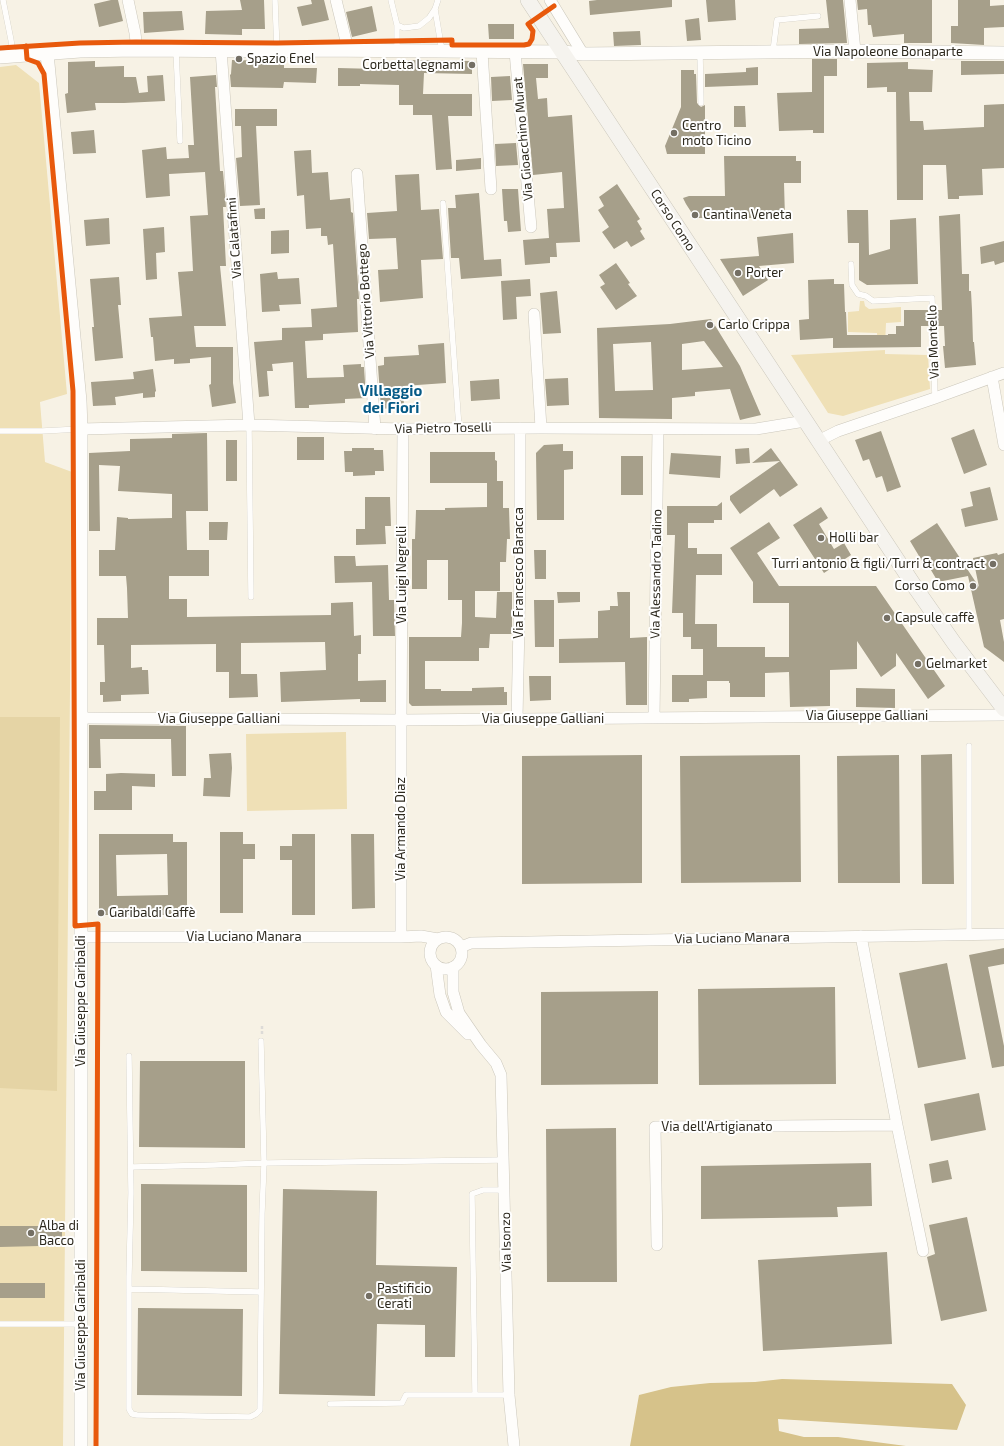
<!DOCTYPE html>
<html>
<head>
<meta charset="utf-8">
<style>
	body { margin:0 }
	canvas { display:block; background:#f7f2e5 }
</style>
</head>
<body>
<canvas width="1004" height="1446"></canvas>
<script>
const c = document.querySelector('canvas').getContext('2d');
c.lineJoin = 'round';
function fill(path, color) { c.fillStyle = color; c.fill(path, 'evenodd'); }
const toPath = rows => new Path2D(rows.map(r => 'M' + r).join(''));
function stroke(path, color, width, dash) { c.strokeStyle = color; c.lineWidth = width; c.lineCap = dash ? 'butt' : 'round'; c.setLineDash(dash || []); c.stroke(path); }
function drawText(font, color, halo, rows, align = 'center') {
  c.font = font + ' "Exo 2",sans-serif'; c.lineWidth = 4; c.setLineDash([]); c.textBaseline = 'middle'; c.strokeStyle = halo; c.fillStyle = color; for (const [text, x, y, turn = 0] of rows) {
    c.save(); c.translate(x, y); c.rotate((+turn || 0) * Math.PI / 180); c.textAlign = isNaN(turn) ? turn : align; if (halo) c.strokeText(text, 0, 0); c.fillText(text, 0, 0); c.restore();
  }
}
fill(toPath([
	[16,65,39,83,67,394,40,402,45,462,72,472,63,1446,0,1446,0,67],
	[860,301,864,301,865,306,869,309,901,307,901,322,886,323,885,345,878,345,877,333,848,332,848,312,859,311],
	[885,350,885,354,928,355,930,389,843,416,828,413,791,355],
	[346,732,347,809,247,811,246,734]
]), '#efe0b6');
fill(toPath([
	[0,717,60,717,57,1091,0,1088]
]), '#e5d4a5');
fill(toPath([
	[782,1379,952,1384,966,1405,957,1430,778,1419,779,1431,804,1437,838,1437,906,1446,630,1446,639,1395,671,1387,710,1383,755,1382]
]), '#d6c28a');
fill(toPath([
	[111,0,118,0,123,21,99,27,94,4],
	[240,0,264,0,265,29,242,29,242,35,205,34,206,11,242,10],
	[311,0,324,0,329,20,302,26,297,7,312,4],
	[597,0,672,0,672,7,590,15,589,1],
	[706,0,735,0,736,20,708,22],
	[826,0,843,0,847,43,799,44,799,29,829,28],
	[857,0,932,0,932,43,904,43,904,34,873,37,871,25,868,25,867,9,858,10],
	[958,0,990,0,990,6,1004,5,1004,27,984,28,984,45,951,43,951,26,958,26],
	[372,6,377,31,352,37,346,12],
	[182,11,184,30,144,33,143,12],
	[699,18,701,40,687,41,685,20],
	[488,24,514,24,514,39,489,39],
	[640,31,641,45,614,46,613,32],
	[812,59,837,59,837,76,824,76,824,133,813,133,813,130,779,131,777,93,812,92],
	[232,60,284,61,284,68,317,68,316,83,284,82,283,88,231,87,230,75,231,74],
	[407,60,472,61,472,74,424,73,423,94,472,94,472,116,448,116,452,169,436,170,432,115,413,115,413,105,399,105,399,85,360,84,360,86,338,86,338,68,377,69,377,65,385,65,385,61,407,61],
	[95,61,95,67,124,66,124,77,136,77,139,93,148,92,147,76,163,75,165,101,124,103,95,103,96,110,67,113,65,94,68,93,68,62],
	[961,61,1004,61,1004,74,961,75],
	[908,62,908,69,933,70,932,92,909,92,910,121,923,121,924,130,984,127,984,105,1004,104,1004,168,982,169,983,195,959,196,959,199,948,199,946,165,923,165,923,200,897,200,896,92,887,92,887,87,867,88,867,63],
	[523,64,548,64,548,78,536,78,538,99,547,98,548,117,572,115,580,242,556,243,557,257,550,257,550,263,525,265,523,240,549,238,547,209,564,208,562,172,533,175],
	[758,67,758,85,705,87,705,74,746,72,746,68],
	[681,70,694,70,694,74,696,74,697,103,701,107,705,105,705,154,667,154,665,146,681,107],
	[216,75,217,87,215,87,220,171,223,171,226,207,223,207,226,266,220,266,226,326,194,326,196,347,233,347,233,383,236,403,212,407,209,385,211,384,211,357,190,359,190,363,174,364,174,359,155,361,153,337,151,337,149,318,182,316,178,272,193,271,190,216,208,215,205,172,169,174,170,196,146,198,142,150,166,147,167,159,189,158,188,145,194,145,190,77],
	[510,76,512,100,492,101,491,77],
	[734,106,745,106,746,127,734,127],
	[235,109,277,109,277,126,256,126,260,205,240,206,236,158,242,157,241,126,235,126],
	[94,130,96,153,73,154,71,132],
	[516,143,518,165,496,166,495,144],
	[311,150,312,173,328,172,330,200,350,198,351,212,353,213,359,299,357,299,358,332,323,334,323,340,305,341,307,378,344,377,343,365,361,364,361,367,364,367,366,398,345,399,345,403,309,405,309,408,295,408,293,362,272,364,273,371,267,371,269,396,259,397,254,342,282,340,282,328,312,327,311,309,337,307,333,244,328,245,327,236,321,236,321,228,306,229,304,195,297,196,294,151],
	[724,156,796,156,796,161,801,161,801,183,784,183,785,218,695,218,686,204,683,198,689,196,725,196],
	[481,158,481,169,456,171,456,160],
	[419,174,421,210,439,209,443,259,421,260,423,298,380,302,378,270,398,269,396,238,369,239,367,213,397,211,395,175],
	[617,184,640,219,637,221,642,229,640,231,645,239,631,247,627,241,614,249,602,232,609,227,598,210,604,206,599,197],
	[502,189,518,189,521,231,508,232,507,221,504,221],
	[479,193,484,260,501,259,502,276,461,279,459,258,451,258,448,208,456,208,455,195],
	[265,208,265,219,255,219,254,209],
	[847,210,868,210,869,255,890,249,890,220,916,218,918,284,867,285,859,280,859,243,848,243],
	[960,214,962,274,969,274,969,291,971,291,972,310,973,342,974,342,976,365,945,368,943,346,945,346,944,326,937,326,937,310,942,310,939,216],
	[109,218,110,244,86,246,84,220],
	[164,227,165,252,156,253,157,279,146,280,143,229],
	[289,230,289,253,271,254,271,231],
	[793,233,794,263,759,266,768,280,743,296,720,259,759,256,757,237],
	[1004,241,1004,262,995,265,994,261,981,264,980,247],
	[616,263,630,283,628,284,637,296,616,310,600,287,605,284,599,275],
	[277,272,278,279,299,278,301,304,279,305,280,311,262,312,260,274],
	[119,277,121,305,118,305,123,358,95,361,92,327,94,327,90,279],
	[530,279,531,296,516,297,517,319,503,320,501,281],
	[834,279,834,284,844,284,845,312,846,312,847,335,888,335,888,334,896,334,896,326,904,326,904,310,928,310,929,326,921,326,921,347,833,348,833,338,800,340,799,320,809,319,808,280],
	[557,291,561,333,543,334,540,293],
	[711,319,740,366,761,415,740,420,730,389,695,392,695,396,672,398,672,419,599,418,597,328,670,324],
	[704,341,723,367,682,370,682,344],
	[651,342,653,390,615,391,613,344],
	[444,343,446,383,403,386,404,407,381,409,378,366,384,365,384,357,419,355,418,345],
	[153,369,156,391,155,392,155,397,143,398,143,393,115,397,116,405,93,406,91,382,134,379,133,372],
	[568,378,569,405,547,406,545,379],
	[499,379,500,399,471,401,470,381],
	[974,429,987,465,964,474,951,438],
	[881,431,901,487,887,492,882,476,876,478,869,459,863,461,855,440],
	[207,433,208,511,186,511,187,550,209,550,209,576,169,576,169,599,187,599,187,617,331,615,331,603,353,602,354,636,361,635,361,654,358,654,358,681,386,680,386,702,360,702,360,699,281,702,280,672,326,670,325,642,241,643,241,674,257,674,258,697,229,698,229,672,216,672,216,644,131,645,131,668,142,667,142,670,148,670,149,694,121,695,121,701,103,702,103,695,100,695,100,682,105,682,104,645,97,645,97,618,128,618,127,588,126,576,99,576,99,550,115,550,117,517,128,518,128,519,172,518,172,494,118,491,120,466,99,465,100,531,89,531,89,453,130,451,130,439,172,438,172,434],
	[297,437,324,437,324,460,297,460],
	[226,440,237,440,237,481,226,481],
	[563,444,563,451,573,451,573,469,564,470,564,520,537,520,536,453,544,445],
	[352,448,374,448,374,450,383,450,384,471,375,471,375,475,353,476,353,472,345,472,344,451,352,451],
	[749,448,750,463,736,464,735,449],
	[771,448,798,485,780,497,774,489,740,514,730,500,730,496,780,461,752,463],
	[430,452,495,452,495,460,497,461,497,481,503,481,503,508,509,508,510,539,507,539,506,562,500,562,500,591,475,591,475,617,496,618,497,592,512,592,512,634,490,634,489,648,479,648,479,661,425,661,425,689,441,689,441,691,472,691,472,688,504,687,504,692,507,692,507,705,412,706,409,703,409,637,461,637,462,623,462,600,448,600,448,560,427,560,427,589,412,589,412,539,415,539,416,510,445,510,445,508,487,507,487,483,430,483],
	[671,453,721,456,720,478,669,474],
	[621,456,643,456,643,495,621,495],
	[990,487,998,520,965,527,961,509,973,506,970,492],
	[365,497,390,497,391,526,385,526,386,544,356,545,356,529,365,529],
	[722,502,722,520,714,520,714,523,688,523,688,548,697,548,697,554,722,554,722,575,696,575,695,624,717,624,717,647,765,647,765,657,789,657,789,603,753,603,753,582,730,548,769,522,780,538,757,553,779,586,876,586,945,686,928,699,896,653,896,666,881,677,857,641,857,669,830,670,830,706,790,707,789,672,765,673,765,697,730,697,730,683,729,683,729,681,707,681,707,698,689,699,689,702,672,702,672,675,703,675,703,649,691,649,691,637,683,637,683,613,672,613,675,535,667,535,667,506,717,506],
	[821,507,828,518,819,524,834,549,844,543,851,555,824,573,793,525],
	[209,522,228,522,227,540,209,540],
	[937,523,979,587,973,558,997,553,998,555,1004,553,1004,619,1000,620,1004,642,1004,662,984,647,968,576,938,582,928,565,925,566,910,541],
	[534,550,546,550,546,579,535,579],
	[334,556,355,556,356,566,388,565,389,600,394,600,395,636,373,636,372,582,335,583],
	[557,592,580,592,580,602,558,603],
	[617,592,630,592,630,638,647,637,647,705,626,705,625,662,559,663,559,639,598,638,598,611,610,610,610,606,618,606],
	[534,600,554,600,554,647,535,647],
	[529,676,551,676,551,700,530,701],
	[856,688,895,689,895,708,856,707],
	[89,725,186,726,186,776,172,776,171,739,100,739,101,768,89,768],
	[231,753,232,768,230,797,203,796,204,778,211,778,209,754],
	[952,754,954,884,922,884,921,755],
	[642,755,642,883,522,884,522,756],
	[800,755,801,882,681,883,680,756],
	[899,755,900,883,838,883,837,756],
	[121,773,155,774,155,787,132,786,132,810,94,810,94,791,106,791,106,774],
	[220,832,243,832,243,844,255,844,255,859,243,859,243,913,220,913],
	[99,834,173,834,173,842,187,842,187,907,178,907,178,915,99,915],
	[167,854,168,895,117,896,116,855],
	[292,834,315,834,315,915,292,915,292,860,280,860,280,846,292,846],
	[351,834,374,834,375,908,352,909],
	[1004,948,1004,964,988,967,1004,1046,1004,1066,992,1068,969,955],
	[947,963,966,1059,918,1068,899,973],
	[835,987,836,1084,699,1085,698,989],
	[658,991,658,1084,541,1085,541,992],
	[140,1061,245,1061,245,1148,139,1147],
	[979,1093,986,1130,931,1141,924,1104],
	[616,1128,617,1282,547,1282,546,1129],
	[948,1160,952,1179,932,1183,929,1164],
	[871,1163,872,1206,837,1207,838,1217,701,1219,701,1166],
	[141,1184,247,1185,247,1272,141,1271],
	[283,1189,377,1191,376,1265,457,1267,455,1357,425,1357,425,1325,377,1324,375,1396,279,1394],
	[967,1217,987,1311,941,1321,927,1257,935,1254,929,1225],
	[0,1226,62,1226,62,1240,39,1240,39,1246,0,1247],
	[887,1252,892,1344,763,1351,758,1260],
	[0,1283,45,1283,45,1298,0,1298],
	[138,1308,243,1309,242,1396,137,1395]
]), '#a69f8a');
const service = toPath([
	[3,0,11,40,13,56],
	[275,0,277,51],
	[391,0,397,25,404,28,419,26,429,18,435,9],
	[438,0,435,9,442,51],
	[397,25,397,50],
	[176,50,180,141],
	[773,51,777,20,818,16],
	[700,53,701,103],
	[443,203,459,428],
	[851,264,852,285,858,294,866,296,873,301,932,298,935,398],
	[249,425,251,597],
	[0,431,42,431,80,429],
	[969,934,969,746],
	[129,1056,131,1193,129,1276,129,1409,132,1414,137,1415,250,1417,256,1414,260,1410,262,1213,264,1163,261,1041],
	[131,1167,215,1165,264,1163,504,1160],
	[129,1289,261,1292],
	[0,1324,80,1324],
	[475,1395,472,1194,483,1190,505,1190],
	[330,1404,402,1403,406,1395,509,1395]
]);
const minor = toPath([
	[128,0,135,33,137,50],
	[336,0,346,41,346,50],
	[550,0,583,54],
	[850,0,855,51],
	[221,50,249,425],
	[482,52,491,189],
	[515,52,531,227],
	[357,174,375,429],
	[534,314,541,428],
	[992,377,1004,445],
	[81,429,249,425,403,429,541,428,756,429,805,421],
	[818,441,838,431,935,398,1004,373],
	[82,718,401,720,1004,715],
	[654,718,658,429],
	[517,719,520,575,520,428],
	[861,936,897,1125,923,1251],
	[81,937,401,937,421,936,438,939],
	[401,937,401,720,403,429],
	'430 953a16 16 0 1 1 32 0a16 16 0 1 1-32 0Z',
	[461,947,471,943,1004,934],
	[436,965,440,995,446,1012,468,1034],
	[453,967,453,992,459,1013,481,1045,496,1063,501,1075,509,1395,514,1446],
	[657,1245,655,1127,897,1125]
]);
const tertiary = toPath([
	[47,53,80,401,81,429,81,1446],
	[0,57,80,51,137,50,277,51,315,50,563,52,583,54,855,51,1004,53]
]);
const secondary = toPath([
	[528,0,917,590,954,643,1004,709]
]);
stroke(service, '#ccc8bc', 6);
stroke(minor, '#ccc8bc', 12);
stroke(tertiary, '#ccc8bc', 14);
stroke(secondary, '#ccc8bc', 16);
stroke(toPath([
	[262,1034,262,1026]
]), '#dddbd7', 2.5, [3, 2]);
stroke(service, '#fefdfb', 5.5);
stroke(minor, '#fefdfb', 11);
stroke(tertiary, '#fefdfb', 13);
stroke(secondary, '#f5f3ee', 15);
stroke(toPath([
	[26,46,27,59,38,63,44,74,73,391,75,926,98,924,96,1446],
	[0,48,80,43,136,42,277,43,452,40,452,45,524,45,529,44,532,39,533,31,528,24,554,6]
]), '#e8590c', 5);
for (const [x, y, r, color] of [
	[239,59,4,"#746f64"],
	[472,65,4,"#746f64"],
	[674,133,4,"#746f64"],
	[695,215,4,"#746f64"],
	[738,273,4,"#746f64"],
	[710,325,4,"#746f64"],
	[821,538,4,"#746f64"],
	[993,564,4,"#746f64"],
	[973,586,4,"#746f64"],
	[887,618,4,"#746f64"],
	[918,664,4,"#746f64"],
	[101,913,4,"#746f64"],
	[31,1233,4,"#746f64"],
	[369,1296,4,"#746f64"]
]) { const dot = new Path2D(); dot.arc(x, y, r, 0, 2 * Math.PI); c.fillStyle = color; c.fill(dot); stroke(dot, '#fff', 1.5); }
drawText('13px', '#2d291e', '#fff', [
	["Via Napoleone Bonaparte",888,52],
	["Via Gioacchino Murat",523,139,-95],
	["Corso Como",673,220,57],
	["Via Calatafimi",234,238,-94],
	["Via Vittorio Bottego",366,301,-94],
	["Via Montello",933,342,-92],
	["Via Pietro Toselli",443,428,-1],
	["Via Francesco Baracca",519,573,-90],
	["Via Alessandro Tadino",656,574,-89],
	["Via Luigi Negrelli",402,575,-90],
	["Via Giuseppe Galliani",867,716],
	["Via Giuseppe Galliani",219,719],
	["Via Giuseppe Galliani",543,719],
	["Via Armando Diaz",401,829,-90],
	["Via Luciano Manara",244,937],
	["Via Luciano Manara",732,938,-1],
	["Via Giuseppe Garibaldi",81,1001,-90],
	["Via dell'Artigianato",717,1127],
	["Via Isonzo",506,1242,-91],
	["Via Giuseppe Garibaldi",81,1325,-90]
]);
drawText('13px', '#2d291e', '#fff', [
	["Spazio Enel",247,59],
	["Corbetta legnami",464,65,"right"],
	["Centro",682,126],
	["moto Ticino",682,141],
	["Cantina Veneta",703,215],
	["Porter",746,273],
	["Carlo Crippa",718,325],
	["Holli bar",829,538],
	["Turri antonio & figli/Turri & contract",985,564,"right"],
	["Corso Como",965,586,"right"],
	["Capsule caffè",895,618],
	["Gelmarket",926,664],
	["Garibaldi Caffè",109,913],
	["Alba di",39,1226],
	["Bacco",39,1241],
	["Pastificio",377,1289],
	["Cerati",377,1304]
], 'left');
drawText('bold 15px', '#065a86', '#fff', [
	["Villaggio",391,391],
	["dei Fiori",391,408]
]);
</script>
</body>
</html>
